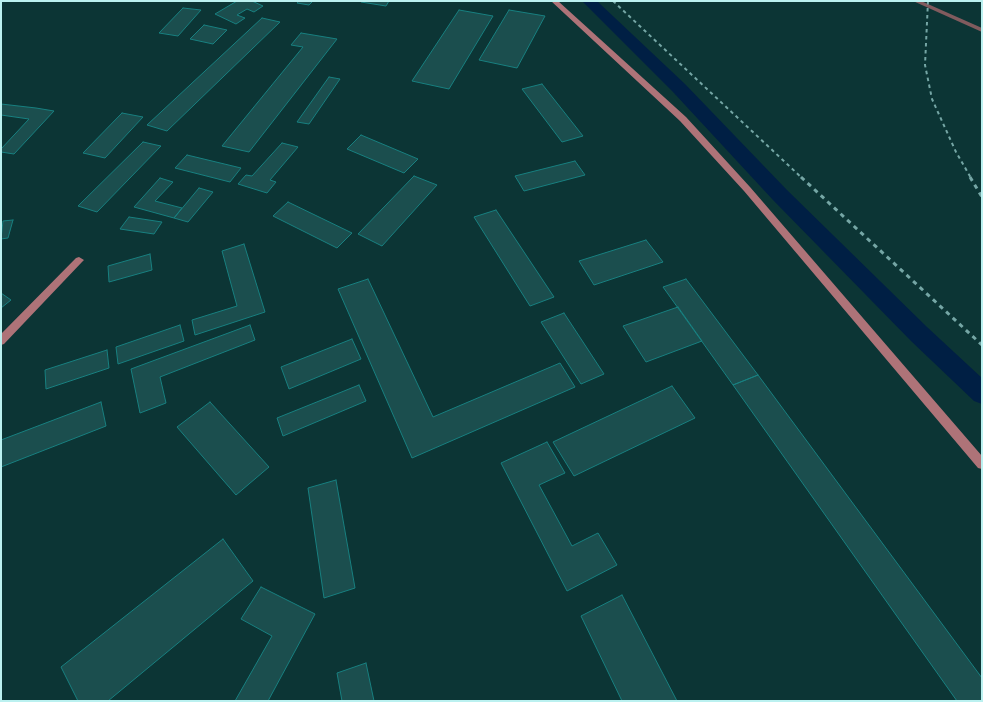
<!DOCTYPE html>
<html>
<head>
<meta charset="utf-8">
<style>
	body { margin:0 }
	#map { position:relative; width:983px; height:702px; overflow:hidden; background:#0c3535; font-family:"Times New Roman",serif }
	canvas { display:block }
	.frame { position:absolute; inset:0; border:2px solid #bbf1f0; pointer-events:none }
</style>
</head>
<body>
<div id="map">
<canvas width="983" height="702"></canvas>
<div class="frame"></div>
</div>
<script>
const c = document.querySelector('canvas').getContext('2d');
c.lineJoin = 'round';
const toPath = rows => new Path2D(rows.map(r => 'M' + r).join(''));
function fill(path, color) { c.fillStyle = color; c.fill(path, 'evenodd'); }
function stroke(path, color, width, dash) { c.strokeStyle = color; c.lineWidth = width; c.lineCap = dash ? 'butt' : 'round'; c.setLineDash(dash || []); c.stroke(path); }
fill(toPath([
	[582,1,597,1,685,84,787,190,927,327,982,378,982,404,974,401,911,341,773,200,673,92,582,1]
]), '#001f44');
const building = toPath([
	[237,1,252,1,263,6,254,12,247,9,237,15,245,18,236,24,215,14,237,1],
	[299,1,313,1,309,5,297,3,299,1],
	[362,1,389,1,386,6,361,2,362,1],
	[183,8,201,10,178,36,159,33,183,8],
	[459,10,493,16,449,89,412,81,459,10],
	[509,10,545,16,517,68,479,60,509,10],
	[262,18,280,22,167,131,147,125,262,18],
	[204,25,227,30,213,44,190,39,204,25],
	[301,33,337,39,249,152,222,146,303,47,291,45,301,33],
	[329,77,340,79,309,124,297,122,329,77],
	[542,84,583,136,562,142,522,89,542,84],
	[1,104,36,108,54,111,14,154,1,152,1,149,29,119,1,115,1,104],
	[122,113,143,117,105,158,83,153,122,113],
	[361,135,418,159,404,173,347,149,361,135],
	[143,142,161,146,97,212,78,206,143,142],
	[282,143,298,147,270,180,276,182,267,193,238,184,246,175,252,176,282,143],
	[187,155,241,168,230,182,175,168,187,155],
	[575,161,585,175,524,191,515,176,575,161],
	[414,176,437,185,382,246,358,234,414,176],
	[160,178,173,182,155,201,182,208,174,218,134,207,160,178],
	[199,188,213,192,188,222,174,218,199,188],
	[288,202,352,233,337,248,273,216,288,202],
	[496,210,554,297,530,306,474,217,496,210],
	[129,217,162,222,154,234,120,229,129,217],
	[13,220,8,238,1,239,3,221,13,220],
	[646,240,663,262,594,285,579,261,646,240],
	[244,244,265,312,195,335,192,320,237,306,222,251,244,244],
	[150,254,152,270,109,282,108,266,150,254],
	[368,279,433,417,560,363,575,387,412,458,338,289,368,279],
	[686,279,758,375,733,385,663,287,686,279],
	[1,293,11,300,1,308,1,293],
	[678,307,702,341,646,362,623,326,678,307],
	[564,313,604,374,581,384,541,322,564,313],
	[180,325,184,341,118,364,116,347,180,325],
	[250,325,255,340,160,377,166,403,140,413,131,369,250,325],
	[352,339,361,359,289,389,281,367,352,339],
	[107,350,109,368,46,389,45,370,107,350],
	[758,375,982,678,982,701,957,701,733,385,758,375],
	[359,385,366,401,283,436,277,418,359,385],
	[672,386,695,418,574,476,553,442,672,386],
	[101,402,106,426,1,467,1,440,101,402],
	[210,402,269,467,236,495,177,427,210,402],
	[547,442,565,473,539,485,572,546,598,533,617,565,567,591,501,463,547,442],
	[336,480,355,588,324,598,308,488,336,480],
	[223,539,253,581,108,701,78,701,61,667,223,539],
	[261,587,315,614,268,701,235,701,272,636,241,619,261,587],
	[622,595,677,701,622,701,581,616,622,595],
	[366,663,374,701,342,701,337,673,366,663]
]);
fill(building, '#1b4e4e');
stroke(building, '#188080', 1);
fill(toPath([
	[913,1,921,1,982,28,982,32,913,1]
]), '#815b5e');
fill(toPath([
	[551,1,558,1,686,117,750,187,982,456,982,469,978,468,744,191,680,121,551,1],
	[79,257,84,260,82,262,4,344,1,345,1,334,76,258,79,257]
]), '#ae7378');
stroke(toPath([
	[613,1,802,178],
	[928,1,925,65,932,99,956,152,971,178]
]), '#75a6a5', 2, [3.5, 3.5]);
stroke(toPath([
	[801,177,982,345],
	[970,177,982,197]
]), '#75a6a5', 3, [4.5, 4.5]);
</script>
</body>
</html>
